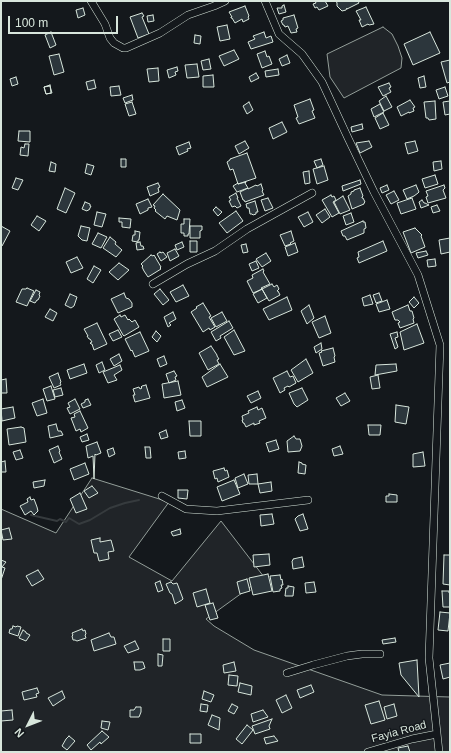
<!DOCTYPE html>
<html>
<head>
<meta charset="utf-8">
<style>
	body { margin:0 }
	#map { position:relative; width:451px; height:753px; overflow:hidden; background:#14181c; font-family:Arial,sans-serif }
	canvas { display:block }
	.frame { position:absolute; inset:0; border:2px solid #d8e6dc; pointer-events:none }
	.north { position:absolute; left:8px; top:705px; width:40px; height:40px; -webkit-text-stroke:3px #14181c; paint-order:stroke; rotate:228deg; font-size:11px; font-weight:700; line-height:16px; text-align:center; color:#d8e6dc }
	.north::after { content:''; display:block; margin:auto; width:14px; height:18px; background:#d8e6dc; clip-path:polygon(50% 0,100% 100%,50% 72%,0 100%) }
	.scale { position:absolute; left:8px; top:16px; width:110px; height:18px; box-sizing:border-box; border:2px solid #d8e6dc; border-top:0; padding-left:5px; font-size:12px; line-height:14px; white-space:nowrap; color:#d8e6dc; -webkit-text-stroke:3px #14181c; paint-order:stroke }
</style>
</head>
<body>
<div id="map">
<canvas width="451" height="753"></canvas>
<div class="frame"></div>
<div class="north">N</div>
<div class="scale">100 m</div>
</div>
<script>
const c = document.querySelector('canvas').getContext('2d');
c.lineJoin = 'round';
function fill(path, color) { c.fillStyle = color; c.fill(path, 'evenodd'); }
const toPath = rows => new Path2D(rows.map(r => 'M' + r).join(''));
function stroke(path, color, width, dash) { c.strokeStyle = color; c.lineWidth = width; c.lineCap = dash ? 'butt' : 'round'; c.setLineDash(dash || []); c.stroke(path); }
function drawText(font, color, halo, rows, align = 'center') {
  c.font = font + ' Arial,sans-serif'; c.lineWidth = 3; c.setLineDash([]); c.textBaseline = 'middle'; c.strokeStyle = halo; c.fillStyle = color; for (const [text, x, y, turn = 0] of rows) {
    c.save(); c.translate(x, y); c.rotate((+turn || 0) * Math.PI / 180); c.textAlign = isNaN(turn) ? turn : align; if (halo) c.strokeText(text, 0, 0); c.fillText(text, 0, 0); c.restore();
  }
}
const green = toPath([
	[383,27,392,34,398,46,402,58,401,68,344,98,330,77,327,54,383,27],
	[92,478,169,502,129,557,172,581,221,521,264,577,206,619,214,626,254,650,382,695,450,697,450,752,1,752,1,509,56,533,92,478]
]);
fill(green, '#202428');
stroke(green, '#939e99', 1);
stroke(toPath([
	[31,515,57,521,60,519,66,522,69,518,79,524,90,520,110,508,125,503,139,500]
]), '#363b3e', 2);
const building = toPath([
	[315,1,325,1,328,6,319,10,317,7,315,8,313,4,316,3,315,1],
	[336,1,358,1,359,3,347,9,347,8,346,10,342,11,337,6,337,3,336,1],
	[284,5,286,12,279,14,277,8,282,8,282,6,284,5],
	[245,6,249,16,248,17,249,19,243,22,242,19,235,23,232,18,231,18,231,17,232,17,229,12,245,6],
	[366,7,374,24,369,25,368,24,362,27,359,20,361,20,356,11,366,7],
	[83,8,85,15,78,18,76,10,83,8],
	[142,13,144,16,142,17,149,34,138,38,130,17,142,13],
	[153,15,154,21,148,22,147,16,153,15],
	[294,15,298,28,296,29,297,32,291,33,288,26,285,27,284,25,283,25,281,21,283,20,283,18,294,15],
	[227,25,230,39,220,41,217,27,227,25],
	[51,32,56,45,50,48,45,35,51,32],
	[264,32,266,38,271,36,273,42,251,49,248,42,255,39,253,36,264,32],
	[430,32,440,53,413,65,404,44,430,32],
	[195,35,201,36,200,44,194,43,195,35],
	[234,50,239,59,224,66,219,56,234,50],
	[265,51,267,57,269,56,272,64,262,68,257,54,265,51],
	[59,54,64,72,54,75,49,56,59,54],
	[287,55,290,63,282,66,279,59,287,55],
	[209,59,211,69,203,70,201,61,209,59],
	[450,60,450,82,447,83,441,62,450,60],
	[197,64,199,77,187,78,185,65,197,64],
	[177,67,178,71,175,72,176,75,169,78,167,70,177,67],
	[158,68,159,81,149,82,147,69,158,68],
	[278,69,279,75,266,77,265,71,278,69],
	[256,73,259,78,251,82,249,77,256,73],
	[213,75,214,87,203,87,203,76,213,75],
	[424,76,426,87,420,88,418,78,424,76],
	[16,77,18,84,12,86,10,79,16,77],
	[94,80,96,88,88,90,86,82,94,80],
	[389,83,391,87,389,88,391,92,383,96,378,87,389,83],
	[50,85,51,93,46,94,44,87,50,85],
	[50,86,52,93,46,94,44,87,50,86],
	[119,86,121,95,111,96,110,87,119,86],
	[445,87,448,96,439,99,436,90,445,87],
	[132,95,133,100,125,103,123,98,132,95],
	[386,96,392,107,384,111,379,101,386,96],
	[310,99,314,110,312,111,315,118,299,124,296,118,298,117,294,105,310,99],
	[410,100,415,107,413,108,414,111,409,113,409,112,401,116,397,107,410,100],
	[435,101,436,119,429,120,428,118,426,118,424,102,435,101],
	[450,101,450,114,445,115,443,102,450,101],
	[132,102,136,114,129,116,125,104,132,102],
	[249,102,253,110,247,114,243,106,249,102],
	[380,104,384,112,374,117,371,109,380,104],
	[383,113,389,125,380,129,375,118,383,113],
	[282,122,287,132,273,139,269,128,282,122],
	[362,124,363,129,352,132,351,127,362,124],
	[19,131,30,131,30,142,18,141,19,131],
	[245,141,249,148,239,154,235,146,245,141],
	[369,141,372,147,360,153,356,143,369,141],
	[415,141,418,151,408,154,405,143,415,141],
	[189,142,191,148,187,149,188,151,179,155,176,147,189,142],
	[25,144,29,144,28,156,20,155,21,147,24,148,25,144],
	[247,153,256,178,238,184,233,169,230,170,227,162,230,160,230,159,247,153],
	[121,159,126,159,126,167,121,167,121,159],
	[321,159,323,165,317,168,314,161,321,159],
	[441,161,442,169,434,171,433,162,441,161],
	[51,162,56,164,55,172,49,171,51,162],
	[87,164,94,166,91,175,85,173,87,164],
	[324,166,328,180,317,184,313,169,324,166],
	[309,171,310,183,305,184,303,172,309,171],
	[435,175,438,184,425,188,422,179,435,175],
	[16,178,23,180,18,190,12,188,16,178],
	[360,180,361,184,343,191,342,186,360,180],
	[246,182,245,183,248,188,237,192,233,186,238,183,238,184,246,182],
	[158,183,160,187,158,188,159,192,150,196,147,187,158,183],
	[261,184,263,190,262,191,264,195,245,202,244,200,243,200,240,192,248,188,248,189,256,185,257,186,261,184],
	[387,185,389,190,382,193,380,188,387,185],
	[416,185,419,192,418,193,414,196,407,199,403,190,416,185],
	[444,185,445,188,443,190,446,198,428,203,426,197,428,196,426,191,444,185],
	[65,188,75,193,66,213,57,209,65,188],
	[360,188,363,196,362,197,362,198,363,198,365,202,364,203,364,204,352,209,348,196,351,194,351,192,354,191,354,190,360,188],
	[394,191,399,200,391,204,386,195,394,191],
	[236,193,238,198,237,198,241,206,237,208,235,206,232,207,229,201,231,200,229,197,236,193],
	[163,194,180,210,177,220,167,216,165,219,155,211,156,210,154,208,155,206,153,205,163,194],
	[331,195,332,197,334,196,336,200,333,202,339,213,332,217,322,200,331,195],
	[343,196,350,210,340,214,334,202,343,196],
	[268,198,273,208,265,211,261,200,268,198],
	[412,198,416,209,401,214,397,203,412,198],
	[148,199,152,207,148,208,148,210,140,214,136,204,148,199],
	[422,200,424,203,425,203,429,205,421,208,419,202,422,200],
	[255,201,258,212,256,212,256,214,253,215,252,214,250,214,249,208,247,208,246,204,255,201],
	[85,202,90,204,90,206,91,206,89,210,88,210,87,211,82,209,85,202],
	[437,205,440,211,433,213,431,207,437,205],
	[216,207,222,212,218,216,213,210,216,207],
	[325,209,330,217,322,223,316,215,325,209],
	[236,211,243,221,227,233,219,223,236,211],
	[97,212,106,214,102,227,94,225,97,212],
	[308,212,313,222,304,227,298,217,308,212],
	[351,213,354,222,346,225,343,216,351,213],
	[37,216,46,221,39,231,31,225,37,216],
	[119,218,131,219,130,228,122,227,122,222,119,222,119,218],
	[184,219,190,219,189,234,188,234,188,236,184,236,184,233,181,233,181,224,184,224,184,219],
	[363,221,363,222,365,222,366,228,364,229,364,233,347,240,345,236,343,236,341,231,363,221],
	[1,226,10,231,2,246,1,245,1,226],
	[81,226,90,228,87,241,82,240,78,236,81,226],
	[190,226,202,226,202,230,200,231,200,238,190,238,190,226],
	[415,228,422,235,421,236,425,247,411,253,403,232,415,228],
	[135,231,140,232,139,240,138,240,138,242,132,241,133,235,135,235,135,231],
	[291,231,294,241,290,243,291,244,285,246,280,235,291,231],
	[98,233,107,237,101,248,92,244,98,233],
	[110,237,116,242,115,244,122,250,116,257,103,248,110,237],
	[450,238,450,252,441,254,439,240,450,238],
	[190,241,197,241,197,252,190,252,190,241],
	[383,241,387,251,359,263,357,258,359,257,358,252,383,241],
	[140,242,141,246,143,246,144,249,137,250,136,243,140,242],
	[182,242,184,247,177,250,175,245,182,242],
	[295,243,298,252,288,256,285,247,295,243],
	[246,244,248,252,243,253,241,245,246,244],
	[175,249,179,256,170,261,167,253,175,249],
	[426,251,428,255,418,258,416,253,426,251],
	[160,252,161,253,163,252,167,257,161,261,157,254,160,252],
	[266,253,271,261,262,267,256,259,266,253],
	[151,255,153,256,154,255,161,267,160,268,161,269,148,277,144,271,142,267,143,266,141,264,151,255],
	[77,257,83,268,71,273,66,262,77,257],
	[435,259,436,266,428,267,427,260,435,259],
	[256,261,259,268,252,271,249,264,256,261],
	[119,263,129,270,118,280,109,272,119,263],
	[94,266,101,270,93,283,87,279,94,266],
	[263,269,264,271,263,272,270,284,261,288,262,289,260,290,253,293,247,281,253,278,252,275,263,269],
	[272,284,274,287,277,285,279,289,277,291,278,291,280,295,269,301,262,289,272,284],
	[183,285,189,296,176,302,170,292,183,285],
	[27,288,34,291,27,306,16,302,22,289,26,289,27,288],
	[160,289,169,300,163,305,154,294,160,289],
	[262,289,267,298,258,303,253,294,262,289],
	[36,290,40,292,39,295,40,296,38,300,37,300,35,303,30,301,36,290],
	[124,293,126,298,129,299,132,303,132,307,118,313,111,299,124,293],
	[379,293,382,301,376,303,373,295,379,293],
	[70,294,77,297,74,306,71,308,65,305,70,294],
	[370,295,373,304,364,306,362,298,370,295],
	[287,297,292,310,269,320,263,309,287,297],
	[414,297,419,303,414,308,409,302,414,297],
	[387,300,390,309,379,312,376,304,387,300],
	[203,303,211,316,209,317,215,327,210,330,209,328,203,332,191,312,197,308,196,307,203,303],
	[309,305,314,318,307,324,301,311,309,305],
	[408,305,410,311,412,311,414,318,413,319,414,323,400,328,398,323,400,322,398,320,395,320,392,312,408,305],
	[50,309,57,313,53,321,45,317,50,309],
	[173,312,176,319,169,323,171,325,168,327,164,317,173,312],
	[222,312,227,321,216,327,211,318,222,312],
	[120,315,121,317,125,315,128,320,129,319,132,322,135,320,139,327,124,336,123,335,114,319,120,315],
	[325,316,331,333,319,338,312,322,325,316],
	[229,321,233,328,220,336,221,338,216,341,211,332,229,321],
	[97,323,107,344,94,350,92,344,91,344,90,343,92,342,90,339,89,339,87,336,88,336,84,329,97,323],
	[417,324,424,343,404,350,400,332,417,324],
	[118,330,122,337,113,341,109,334,118,330],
	[234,330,245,351,234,355,224,337,234,330],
	[156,331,161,336,157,342,152,337,156,331],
	[140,332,149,351,135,357,132,350,131,351,125,339,140,332],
	[397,332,398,337,395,338,398,347,395,349,390,334,397,332],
	[321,343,322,349,316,353,314,347,321,343],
	[211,346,217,355,217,356,219,359,217,360,219,364,208,370,199,353,211,346],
	[333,348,335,356,334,357,335,362,323,366,319,353,322,352,321,351,333,348],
	[119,354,122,361,114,366,110,359,119,354],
	[164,356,167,364,160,367,157,359,164,356],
	[306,359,313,373,298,382,291,370,306,359],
	[102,362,105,370,99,373,96,365,102,362],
	[84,364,87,373,70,379,67,370,84,364],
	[220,364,228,377,207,387,202,377,220,364],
	[396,364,397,371,375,375,376,365,396,364],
	[120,365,122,370,114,375,117,380,108,383,103,372,120,365],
	[174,371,177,376,175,377,176,380,169,383,166,374,174,371],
	[287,371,290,377,293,376,296,383,289,387,288,386,284,388,285,390,280,393,273,378,287,371],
	[58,373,61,382,60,383,61,385,54,388,49,377,58,373],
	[378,375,380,388,372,389,370,377,378,375],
	[6,379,7,393,1,393,1,380,6,379],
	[178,381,181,395,164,398,162,384,178,381],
	[146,385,150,398,135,402,133,395,135,395,133,389,139,387,140,389,142,388,141,387,142,386,146,385],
	[51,386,55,399,47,401,43,389,51,386],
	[61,388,63,395,55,397,53,390,61,388],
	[302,388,308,400,297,407,294,404,289,393,302,388],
	[258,391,261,398,251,403,247,396,258,391],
	[345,393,350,401,341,406,336,398,345,393],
	[43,399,47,413,37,416,32,403,43,399],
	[75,399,80,409,70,414,67,408,70,407,68,403,75,399],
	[88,399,91,405,83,408,81,404,85,402,85,400,88,399],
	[182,400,185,408,177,411,175,402,182,400],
	[396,405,409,407,406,424,395,422,396,405],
	[13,407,15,418,2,421,1,409,13,407],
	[257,407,258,410,262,408,266,418,259,421,260,423,254,425,254,423,246,427,244,423,243,423,242,420,243,420,242,416,249,413,248,411,257,407],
	[80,411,88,428,81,432,80,429,76,431,71,418,75,417,74,414,80,411],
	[189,421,201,421,201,436,190,436,189,421],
	[56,424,58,431,61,431,63,435,50,438,48,426,56,424],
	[368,425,381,425,380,435,369,435,368,425],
	[21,427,24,428,26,442,9,445,7,429,21,427],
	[166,430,168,437,161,439,159,433,166,430],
	[87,434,89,440,82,442,80,437,87,434],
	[294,436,296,439,300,439,302,446,300,451,288,452,287,441,294,436],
	[276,440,279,449,269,452,266,443,276,440],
	[97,442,101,453,96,455,95,454,94,479,93,456,88,458,86,446,97,442],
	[58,446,60,451,59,452,62,459,54,463,49,450,58,446],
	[340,446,343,454,334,456,332,449,340,446],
	[145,447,150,447,151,458,146,458,145,447],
	[113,448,115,454,109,457,107,450,113,448],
	[20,450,23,458,16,460,13,452,20,450],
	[185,451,186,458,179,459,178,452,185,451],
	[423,452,425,466,413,467,413,454,423,452],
	[5,461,6,472,1,472,1,462,5,461],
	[299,462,302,463,302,464,306,465,305,474,298,473,299,462],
	[85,463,89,474,74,480,70,469,85,463],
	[224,468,225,471,227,470,229,477,218,482,217,478,215,479,213,471,224,468],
	[244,474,248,484,238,488,235,478,244,474],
	[257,474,258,484,249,484,248,475,257,474],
	[45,480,44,486,34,488,33,482,45,480],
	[234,480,240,494,222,501,217,487,234,480],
	[271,482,272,491,260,493,258,484,271,482],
	[92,486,98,493,89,498,84,491,92,486],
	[178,490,188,490,187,499,178,498,178,490],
	[80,493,87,509,76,513,70,499,80,493],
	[389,494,397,495,397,502,386,502,386,496,389,496,389,494],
	[30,497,31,500,34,499,37,507,38,511,34,515,31,511,25,515,20,506,28,502,27,499,30,497],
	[272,514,274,524,261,526,260,515,272,514],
	[303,514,308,529,300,531,295,519,298,516,303,514],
	[9,528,12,539,3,540,1,530,9,528],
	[180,529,181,534,173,536,171,532,180,529],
	[100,538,100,542,111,540,114,551,108,552,109,559,99,561,97,553,94,553,91,540,100,538],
	[269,554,270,565,254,567,253,555,269,554],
	[444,555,450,555,450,585,443,584,444,555],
	[302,557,304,567,293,569,292,561,293,560,293,559,302,557],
	[1,560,6,562,2,567,5,568,1,580,1,560],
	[38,570,44,579,32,586,26,576,38,570],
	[268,574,272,591,253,595,249,578,268,574],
	[280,575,281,580,282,579,283,585,281,585,282,588,280,589,280,591,273,592,270,576,280,575],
	[247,579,250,591,240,594,237,582,247,579],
	[160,581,163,590,158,592,155,583,160,581],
	[171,582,173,584,177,583,183,599,182,600,175,604,172,594,170,593,166,584,171,582],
	[314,582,316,592,306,593,305,583,314,582],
	[288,586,294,587,293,596,285,596,286,588,288,588,288,586],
	[206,589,210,603,197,607,193,593,206,589],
	[442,591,449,591,449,593,450,593,450,607,443,607,442,591],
	[213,603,218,618,210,620,205,605,213,603],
	[440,612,450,613,448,631,438,630,440,612],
	[13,626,16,627,17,626,21,627,18,636,9,633,10,629,12,629,13,626],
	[82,629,83,631,85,630,86,634,85,635,86,638,77,641,75,640,73,640,72,636,73,635,72,633,82,629],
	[23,630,26,632,26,633,30,635,26,641,19,638,23,630],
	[109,633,111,637,114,637,116,644,94,651,91,640,109,633],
	[395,638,396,642,383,644,382,640,395,638],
	[163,639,170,639,170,651,163,651,163,639],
	[135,641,139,649,128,653,124,646,135,641],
	[158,654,163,655,162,666,158,666,158,654],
	[417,660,419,697,401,675,399,663,417,660],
	[134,662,143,662,145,668,140,670,135,670,134,662],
	[234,662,236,671,224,673,223,665,234,662],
	[450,663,450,677,443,679,440,665,450,663],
	[229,675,238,676,237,686,228,685,229,675],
	[240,683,252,686,251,695,238,692,240,683],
	[311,685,314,692,300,698,297,690,311,685],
	[37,688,39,693,36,694,37,697,24,700,22,692,37,688],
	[62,691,65,698,53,706,48,698,62,691],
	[204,691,214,695,211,702,202,699,204,691],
	[286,695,292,708,282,713,276,700,286,695],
	[379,701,385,720,371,724,365,705,379,701],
	[201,704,208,705,207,712,200,711,201,704],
	[232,704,238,707,234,714,228,711,232,704],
	[394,704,397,716,387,719,384,707,394,704],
	[136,707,141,707,141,712,139,717,130,717,130,710,134,710,136,707],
	[12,710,13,720,1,721,1,711,12,710],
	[263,710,268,717,253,722,251,714,263,710],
	[212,715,220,718,219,730,208,725,212,715],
	[272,719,269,726,270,729,255,734,252,726,272,719],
	[102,721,110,722,108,730,101,728,102,721],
	[247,725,253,730,242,744,236,739,247,725],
	[102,731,109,737,101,744,100,742,91,750,87,745,102,731],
	[190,734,201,734,201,743,190,743,190,734],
	[69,736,75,741,67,750,62,746,66,739,69,736],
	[274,736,278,741,266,744,264,738,274,736],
	[408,746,410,752,399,752,398,748,408,746]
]);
fill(building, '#2c363c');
stroke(building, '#d8e6dc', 1);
const minor = toPath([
	[91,1,105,24,110,38,114,43,123,48,126,48,160,33,188,15,214,6,225,1],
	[265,1,279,34,302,54,322,82,348,138,374,192,418,275,440,345,429,658,439,752],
	[153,284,187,264,215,251,247,229,312,193],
	[162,496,186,509,217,511,308,500],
	[287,673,313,665,347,656,362,654,380,654],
	[368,752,412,739,437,734]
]);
stroke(minor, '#d8e6dc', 8);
stroke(minor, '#14181c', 7);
drawText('11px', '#d8e6dc', '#14181c', [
	["Fayia Road",399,732,-15]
]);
</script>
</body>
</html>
